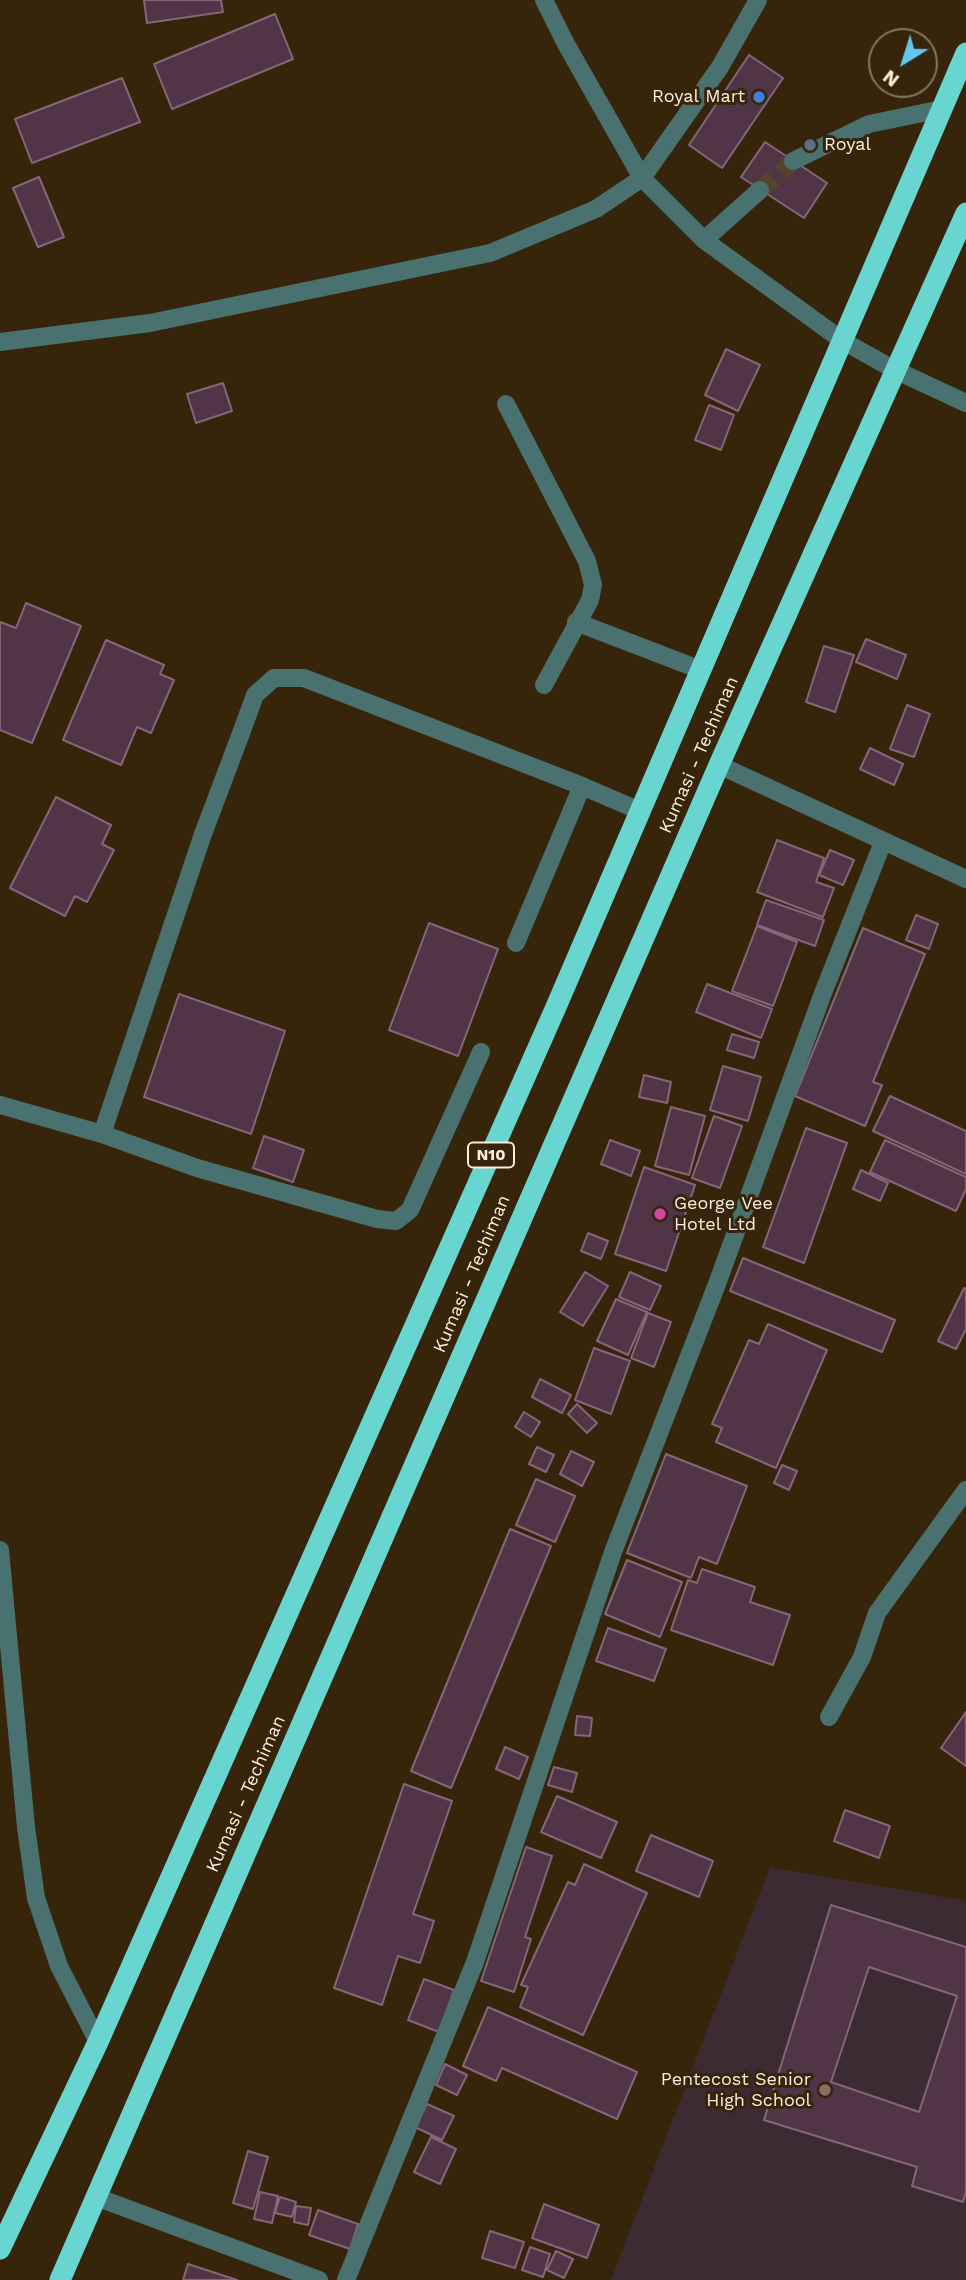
<!DOCTYPE html>
<html>
<head>
<meta charset="utf-8">
<style>
	body { margin:0 }
	#map { position:relative; width:966px; height:2280px; overflow:hidden; background:#37250b; font-family:"Work Sans",sans-serif }
	canvas { display:block }
	.north { position:absolute; left:868px; top:28px; width:70px; height:70px; box-sizing:border-box; background:#37250b; border:2px solid #85755f; border-radius:50%; rotate:218deg; font-size:19px; font-weight:700; line-height:28px; text-align:center; color:#f9edde }
	.north::after { content:''; display:block; margin:auto; width:24px; height:32px; background:#65c5ee; clip-path:polygon(50% 0,100% 100%,50% 72%,0 100%) }
</style>
</head>
<body>
<div id="map">
<canvas width="966" height="2280"></canvas>
<div class="north">N</div>
</div>
<script>
const c = document.querySelector('canvas').getContext('2d');
c.lineJoin = 'round';
function fill(path, color) { c.fillStyle = color; c.fill(path, 'evenodd'); }
const toPath = rows => new Path2D(rows.map(r => 'M' + r).join(''));
function stroke(path, color, width, dash) { c.strokeStyle = color; c.lineWidth = width; c.lineCap = dash ? 'butt' : 'round'; c.setLineDash(dash || []); c.stroke(path); }
function drawText(font, color, halo, rows, align = 'center') {
  c.font = font + ' "Work Sans",sans-serif'; c.lineWidth = 6; c.setLineDash([]); c.textBaseline = 'middle'; c.strokeStyle = halo; c.fillStyle = color; for (const [text, x, y, turn = 0] of rows) {
    c.save(); c.translate(x, y); c.rotate((+turn || 0) * Math.PI / 180); c.textAlign = isNaN(turn) ? turn : align; if (halo) c.strokeText(text, 0, 0); c.fillText(text, 0, 0); c.restore();
  }
}
fill(toPath([
	[770,1867,966,1901,966,2280,611,2280]
]), '#3d2b33');
const building = toPath([
	[144,0,221,0,223,12,147,23,144,0],
	[275,14,293,59,172,109,154,64,275,14],
	[749,55,783,78,722,168,689,145,749,55],
	[122,78,140,122,32,163,15,119,122,78],
	[765,142,827,183,804,218,741,177,765,142],
	[39,177,64,237,38,247,13,188,39,177],
	[726,349,760,365,738,411,705,395,726,349],
	[223,383,232,411,196,423,187,394,223,383],
	[709,405,734,415,721,450,695,440,709,405],
	[26,603,81,626,32,743,0,730,0,622,16,628,26,603],
	[866,639,906,655,897,679,856,662,866,639],
	[106,640,164,665,160,674,174,680,151,733,137,727,121,765,63,740,106,640],
	[824,646,854,655,835,712,806,702,824,646],
	[907,705,930,714,914,757,890,749,907,705],
	[870,748,903,764,894,785,860,769,870,748],
	[56,797,111,825,102,844,114,850,87,902,75,896,65,916,10,888,56,797],
	[777,840,824,858,816,882,834,888,823,917,757,892,777,840],
	[830,850,854,860,843,885,819,875,830,850],
	[766,900,824,920,815,946,757,925,766,900],
	[916,915,938,924,929,949,906,940,916,915],
	[429,923,498,949,458,1056,389,1030,429,923],
	[757,926,797,942,773,1006,732,991,757,926],
	[863,928,925,954,873,1082,882,1085,865,1126,795,1096,863,928],
	[707,984,772,1009,761,1038,696,1012,707,984],
	[179,994,285,1031,251,1134,144,1097,179,994],
	[732,1034,759,1042,754,1058,727,1050,732,1034],
	[723,1066,761,1077,748,1121,710,1110,723,1066],
	[644,1075,671,1082,667,1103,639,1097,644,1075],
	[890,1096,966,1131,966,1174,873,1131,890,1096],
	[671,1107,705,1116,689,1175,655,1166,671,1107],
	[714,1116,742,1126,720,1188,692,1178,714,1116],
	[806,1128,847,1143,804,1263,763,1247,806,1128],
	[264,1136,304,1150,293,1182,253,1168,264,1136],
	[610,1140,640,1151,631,1176,601,1164,610,1140],
	[885,1140,966,1177,966,1189,956,1211,870,1172,885,1140],
	[644,1167,695,1185,666,1271,615,1254,644,1167],
	[861,1170,888,1183,880,1201,853,1189,861,1170],
	[588,1233,608,1241,601,1259,581,1251,588,1233],
	[743,1258,895,1320,882,1352,730,1291,743,1258],
	[585,1272,608,1286,583,1326,560,1312,585,1272],
	[630,1272,661,1286,650,1310,619,1297,630,1272],
	[964,1288,966,1289,966,1329,956,1349,938,1341,964,1288],
	[616,1299,647,1312,628,1355,597,1341,616,1299],
	[648,1313,671,1322,654,1367,631,1358,648,1313],
	[768,1324,827,1350,776,1468,716,1442,722,1428,712,1424,749,1340,759,1344,768,1324],
	[594,1348,630,1361,611,1414,575,1400,594,1348],
	[540,1379,571,1395,562,1413,532,1397,540,1379],
	[577,1404,597,1423,587,1433,568,1414,577,1404],
	[524,1412,540,1422,531,1437,515,1427,524,1412],
	[537,1447,554,1455,546,1472,529,1464,537,1447],
	[571,1451,594,1462,582,1486,560,1474,571,1451],
	[666,1454,747,1486,717,1564,699,1557,691,1578,627,1553,666,1454],
	[782,1465,797,1471,789,1490,774,1483,782,1465],
	[536,1479,575,1496,555,1542,516,1525,536,1479],
	[510,1529,551,1546,451,1788,411,1771,510,1529],
	[627,1560,682,1582,660,1637,605,1614,627,1560],
	[702,1569,755,1587,750,1602,790,1615,773,1665,671,1630,688,1580,697,1583,702,1569],
	[608,1628,666,1649,654,1681,596,1661,608,1628],
	[966,1712,966,1766,941,1748,966,1712],
	[577,1716,592,1718,590,1736,575,1735,577,1716],
	[505,1747,528,1757,519,1779,496,1769,505,1747],
	[554,1767,577,1773,572,1792,548,1785,554,1767],
	[404,1784,452,1801,413,1914,434,1921,420,1963,398,1956,382,2005,334,1988,404,1784],
	[557,1796,617,1822,601,1858,541,1832,557,1796],
	[845,1810,890,1826,879,1858,834,1841,845,1810],
	[651,1835,713,1861,699,1897,636,1871,651,1835],
	[526,1847,552,1856,525,1937,531,1939,514,1992,481,1981,526,1847],
	[584,1864,647,1893,583,2035,520,2007,528,1987,521,1985,568,1882,575,1885,584,1864],
	[831,1905,966,1947,966,2191,963,2202,912,2186,917,2167,764,2120,831,1905],
	[869,1967,957,1996,919,2112,831,2082,869,1967],
	[424,1979,454,1990,439,2032,408,2020,424,1979],
	[488,2007,637,2072,617,2119,502,2068,496,2081,463,2066,488,2007],
	[445,2064,467,2075,457,2095,436,2085,445,2064],
	[427,2104,454,2116,442,2140,415,2127,427,2104],
	[431,2137,456,2149,440,2184,414,2172,431,2137],
	[248,2151,268,2157,253,2209,233,2203,248,2151],
	[260,2192,278,2196,272,2223,254,2219,260,2192],
	[280,2197,296,2202,292,2217,275,2213,280,2197],
	[544,2204,599,2225,587,2258,532,2238,544,2204],
	[296,2206,311,2208,308,2225,294,2222,296,2206],
	[318,2210,358,2224,350,2249,309,2235,318,2210],
	[490,2231,524,2242,515,2268,482,2258,490,2231],
	[530,2247,550,2254,543,2277,522,2270,530,2247],
	[556,2251,573,2259,564,2278,547,2270,556,2251],
	[188,2264,237,2280,183,2280,188,2264]
]);
fill(building, '#503546');
stroke(building, '#84667a', 2);
stroke(toPath([
	[760,190,793,161]
]), '#54432b', 18, [18, 9]);
stroke(toPath([
	[544,0,566,44,642,178,704,240,843,341,895,370,966,403],
	[793,161,869,124,942,109],
	[704,240,760,190],
	[0,342,150,323,490,253,596,209,642,178,720,67,758,0],
	[506,404,587,561,593,585,590,600,544,685],
	[576,622,701,670],
	[719,765,966,879],
	[516,943,582,786],
	[0,1105,102,1134,197,1168,377,1219,396,1221,410,1210,481,1052],
	[102,1134,203,834,240,736,255,695,274,678,304,678,582,786,640,811],
	[0,1550,26,1827,36,1898,59,1966,98,2042],
	[829,1717,862,1657,877,1613,966,1490],
	[96,2197,319,2280],
	[346,2280,475,1962,613,1552,717,1284,823,993,883,842]
]), '#49716f', 18);
stroke(toPath([
	[0,2249,98,2042,556,1007,966,53],
	[60,2280,719,765,966,213]
]), '#69d5d1', 21);
for (const [x, y, r, color] of [
	[759,97,7,"#3f7fe0"],
	[810,145,7,"#5c6f8a"],
	[660,1214,7,"#d1479c"],
	[825,2090,7,"#8d6e63"]
]) { const dot = new Path2D(); dot.arc(x, y, r, 0, 2 * Math.PI); c.fillStyle = color; c.fill(dot); stroke(dot, '#37250b', 2.5); }
for (const [x, y, w] of [
	[491,1155,46]
]) { const box = new Path2D(); box.roundRect(x - w / 2, y - 12.5, w, 25, 5); c.fillStyle = '#37250b'; c.fill(box); stroke(box, '#f9edde', 2); }
drawText('bold 16px', '#f9edde', null, [
	["N10",491,1155]
]);
drawText('18px', '#f9edde', '#37250b', [
	["Royal Mart",745,97],
	["Royal",824,145,"left"],
	["George Vee",674,1204,"left"],
	["Hotel Ltd",674,1225,"left"],
	["Pentecost Senior",811,2080],
	["High School",811,2101]
], 'right');
drawText('18px', '#f9edde', '#37250b', [
	["Kumasi - Techiman",699,755,-66],
	["Kumasi - Techiman",472,1274,-67],
	["Kumasi - Techiman",246,1794,-66]
]);
</script>
</body>
</html>
